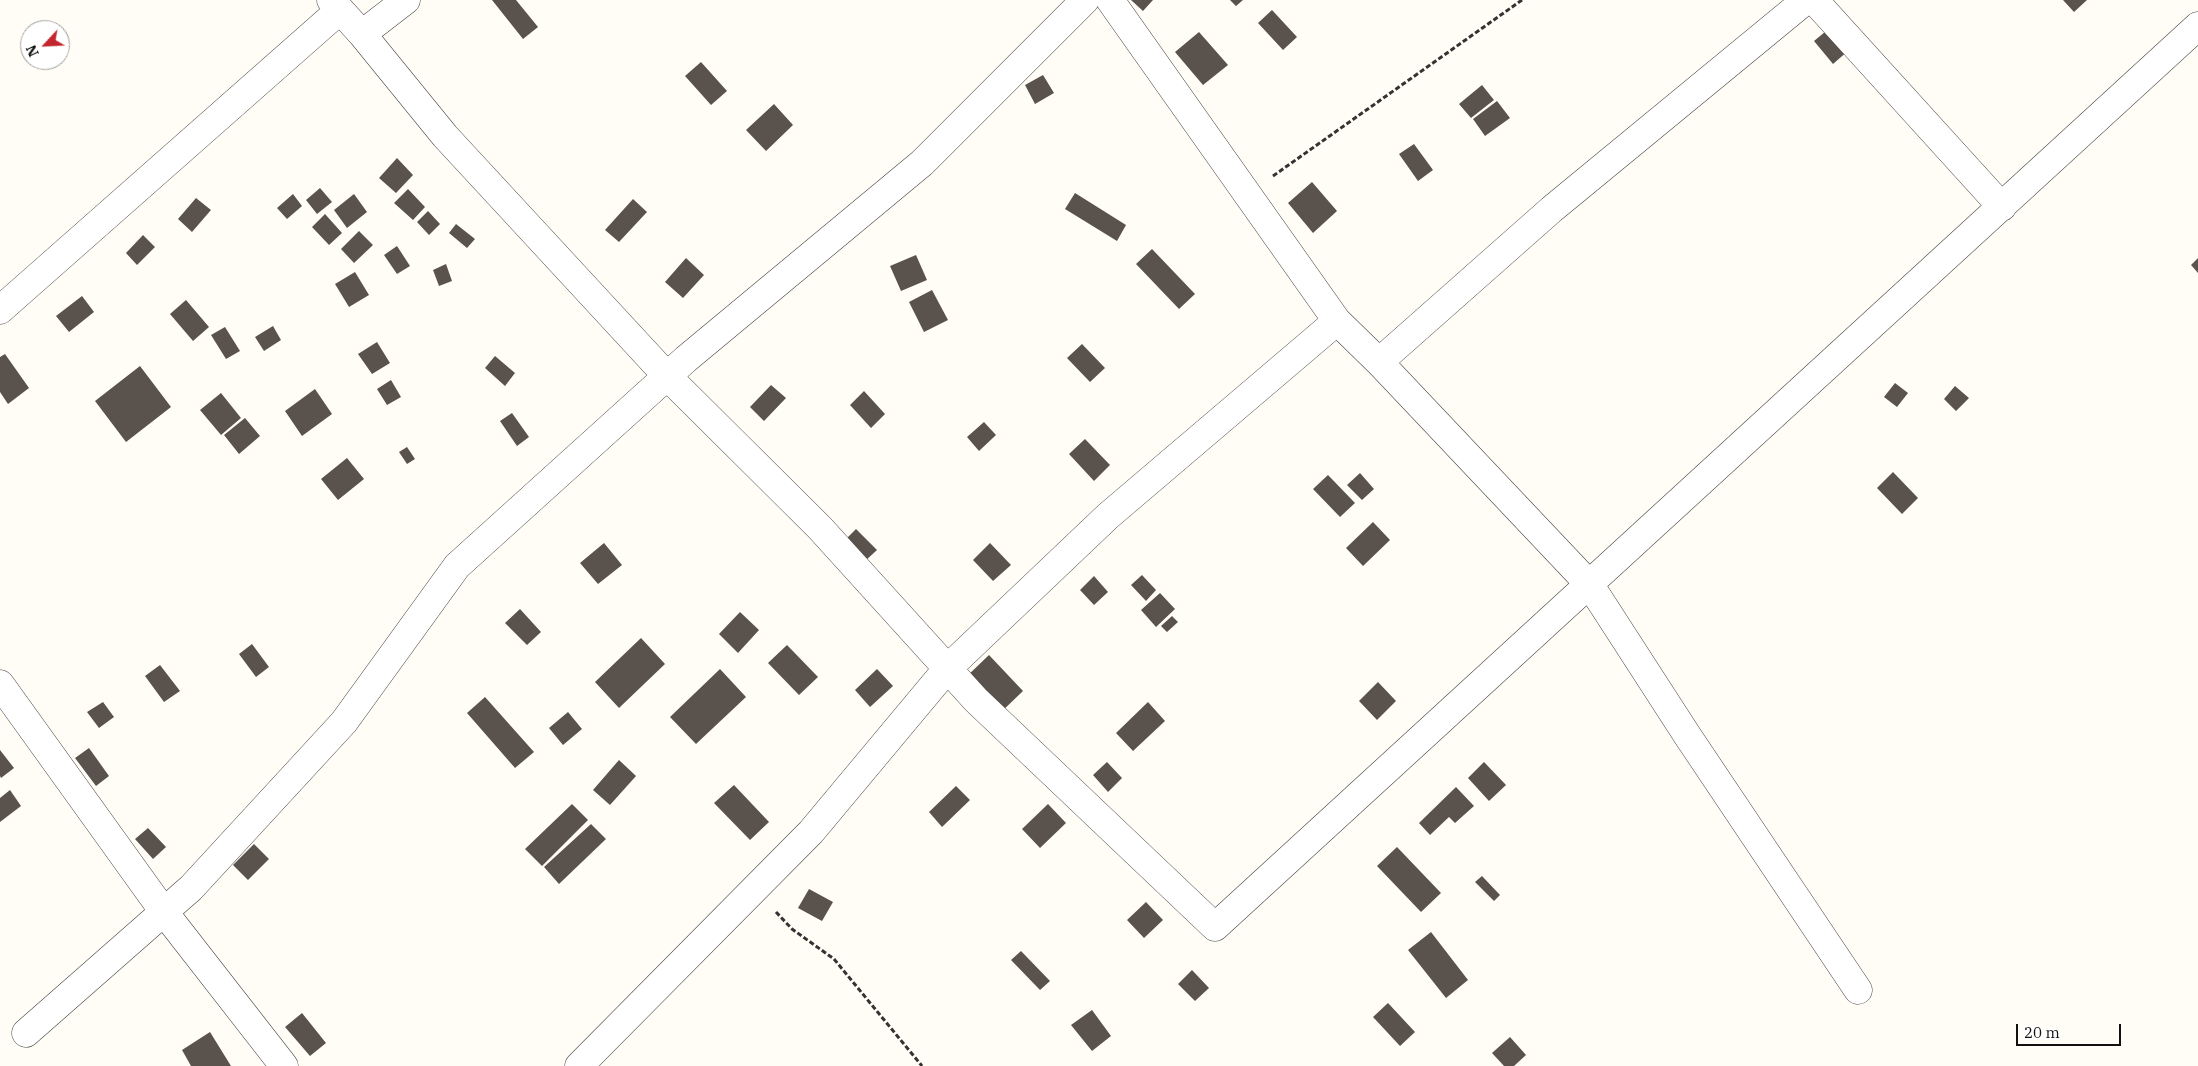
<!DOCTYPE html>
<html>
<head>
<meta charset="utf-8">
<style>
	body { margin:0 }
	#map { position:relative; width:2198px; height:1066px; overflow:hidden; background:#fffdf5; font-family:"IBM Plex Serif",serif }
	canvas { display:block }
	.north { position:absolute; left:20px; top:20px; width:50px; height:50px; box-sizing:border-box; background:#fff; border:1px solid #a0a0a0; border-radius:50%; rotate:245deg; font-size:14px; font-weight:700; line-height:20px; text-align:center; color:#111 }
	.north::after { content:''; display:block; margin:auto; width:18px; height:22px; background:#c4262e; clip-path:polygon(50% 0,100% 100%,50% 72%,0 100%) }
	.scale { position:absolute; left:2016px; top:1024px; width:105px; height:22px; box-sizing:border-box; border:2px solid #111; border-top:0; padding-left:6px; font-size:15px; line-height:18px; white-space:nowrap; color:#111; -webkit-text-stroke:4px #fff; paint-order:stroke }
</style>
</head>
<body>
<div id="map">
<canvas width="2198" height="1066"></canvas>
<div class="north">N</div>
<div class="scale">20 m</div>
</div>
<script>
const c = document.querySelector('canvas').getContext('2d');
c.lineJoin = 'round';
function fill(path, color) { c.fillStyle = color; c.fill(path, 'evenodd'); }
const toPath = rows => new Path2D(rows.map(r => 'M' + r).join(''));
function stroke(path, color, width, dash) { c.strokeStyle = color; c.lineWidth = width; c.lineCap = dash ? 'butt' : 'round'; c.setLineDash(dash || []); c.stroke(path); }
fill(toPath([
	[492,0,516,0,538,27,523,39],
	[1131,0,1153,0,1143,11],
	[1230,0,1243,0,1236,6],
	[2063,0,2087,0,2074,12],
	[1272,10,1297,37,1283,50,1258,23],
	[1831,27,1849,50,1833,64,1814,41],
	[1199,32,1228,65,1203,85,1175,52],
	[701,62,727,91,711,105,685,76],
	[1043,75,1054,93,1035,104,1025,85],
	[1482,85,1494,100,1471,118,1459,104],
	[1497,101,1510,118,1485,136,1473,119],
	[774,104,793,125,766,151,746,130],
	[1414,144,1433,170,1418,181,1399,154],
	[397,158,413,175,396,193,379,178],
	[1312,182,1337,211,1313,233,1288,203],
	[320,188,332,202,317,214,306,200],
	[408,189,425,207,413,220,394,203],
	[1075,193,1126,225,1117,241,1065,209],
	[293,194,302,206,287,219,277,208],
	[354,194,367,212,347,228,334,210],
	[196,198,211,210,192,232,178,219],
	[633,199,647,212,619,242,605,230],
	[428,211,440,224,429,235,417,222],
	[325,214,342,233,329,245,312,227],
	[456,224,475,239,467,248,449,233],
	[359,231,373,245,354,263,341,249],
	[143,235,155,247,137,265,126,253],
	[397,246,410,266,397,274,384,255],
	[1152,249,1195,294,1179,309,1136,264],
	[916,255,927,280,901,291,890,266],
	[686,258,704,275,683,298,665,282],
	[2198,258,2198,273,2191,265],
	[446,264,452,281,439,286,433,270],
	[355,272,369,295,349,307,335,284],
	[932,290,948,320,924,332,909,302],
	[82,296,94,312,69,332,56,316],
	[186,300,209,327,193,341,170,314],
	[273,326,281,340,264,351,255,337],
	[225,327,240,351,226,359,211,335],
	[377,342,390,363,372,374,358,354],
	[1082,344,1105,368,1090,382,1067,358],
	[5,354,29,388,8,404,0,392,0,357],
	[495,356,515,373,505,386,485,368],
	[140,366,171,407,126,442,95,401],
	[391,380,401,397,387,405,377,389],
	[1895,383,1908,393,1897,407,1884,397],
	[771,385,786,398,764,421,750,407],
	[1955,386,1969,398,1956,411,1944,399],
	[315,389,332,414,302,436,285,411],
	[864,391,885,414,871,428,850,405],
	[221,393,241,418,221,435,200,410],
	[512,413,529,437,517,446,500,421],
	[245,418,260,436,239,454,224,435],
	[984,422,996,435,979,451,967,437],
	[1085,439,1110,465,1094,481,1069,454],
	[407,447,415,459,407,464,399,452],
	[347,458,364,479,338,500,321,479],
	[1893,472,1918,498,1902,514,1877,488],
	[1360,473,1374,489,1362,500,1347,485],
	[1328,475,1355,503,1340,517,1313,489],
	[1373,522,1390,540,1363,566,1346,548],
	[856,529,877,550,864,562,844,541],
	[604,543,622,565,598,584,580,563],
	[990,543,1011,565,993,581,973,560],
	[1142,575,1156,590,1146,601,1131,585],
	[1094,576,1108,592,1094,605,1080,590],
	[1160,593,1175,609,1156,627,1141,610],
	[520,609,541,632,527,645,505,623],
	[740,612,759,630,738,653,719,634],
	[1172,616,1178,622,1167,632,1161,626],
	[641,638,665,664,619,708,595,682],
	[252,644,269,667,256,677,239,654],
	[787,645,818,677,799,695,768,663],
	[989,655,1023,691,998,715,964,679],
	[160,665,180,691,164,702,145,676],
	[720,669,746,697,696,744,670,717],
	[877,669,893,686,870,707,855,690],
	[1378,682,1396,701,1377,720,1359,701],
	[485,697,534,752,515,768,467,713],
	[103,702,114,717,99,728,87,712],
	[1148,702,1165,721,1133,751,1116,733],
	[568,712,582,729,563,745,549,728],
	[89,748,109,776,96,786,75,758],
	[0,750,14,768,1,778,0,776],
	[619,760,636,776,610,805,593,790],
	[1107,762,1122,778,1108,792,1093,775],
	[1484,762,1506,785,1489,801,1468,778],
	[734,785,769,822,750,840,714,803],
	[956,786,970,800,942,827,929,812],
	[1456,787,1474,806,1455,823,1449,817,1430,835,1419,823],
	[10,790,21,806,0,822,0,798],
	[572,804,588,820,542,866,525,849],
	[1048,804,1066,823,1040,848,1022,829],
	[591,824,606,839,559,884,544,867],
	[148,828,166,847,153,859,135,839],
	[254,844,269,859,248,880,233,865],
	[1397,847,1441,893,1421,912,1377,866],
	[1482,876,1500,895,1494,901,1475,882],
	[809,889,833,902,822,921,798,908],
	[1146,902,1163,920,1144,938,1127,920],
	[1431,932,1468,980,1446,998,1408,950],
	[1021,951,1050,981,1040,990,1011,960],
	[1192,970,1209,988,1195,1001,1178,984],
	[1388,1003,1415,1032,1400,1046,1373,1017],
	[1092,1010,1111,1036,1092,1051,1071,1025],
	[302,1013,326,1043,310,1056,285,1027],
	[210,1032,231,1066,191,1066,182,1050],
	[1510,1037,1526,1055,1514,1066,1504,1066,1492,1053]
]), '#5a524d');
const street = toPath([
	[331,0,362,34,445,136,667,376,820,528,976,700,1215,927,2198,26],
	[1110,0,1337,321,1379,362,1590,585,1687,735,1858,990],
	[1814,0,2002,207],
	[362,34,406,0],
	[0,310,340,10],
	[1379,362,1552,209,1806,0],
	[0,684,164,912,284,1066],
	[26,1033,191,888,344,722,457,566,686,359,922,163,1085,0],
	[579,1066,811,832,947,669,1108,516,1337,321]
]);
stroke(street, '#444', 29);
stroke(toPath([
	[1273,176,1522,0],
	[776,912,792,929,834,959,922,1066]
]), '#333', 3, [5, 2.5]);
stroke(street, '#fff', 28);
</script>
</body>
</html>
